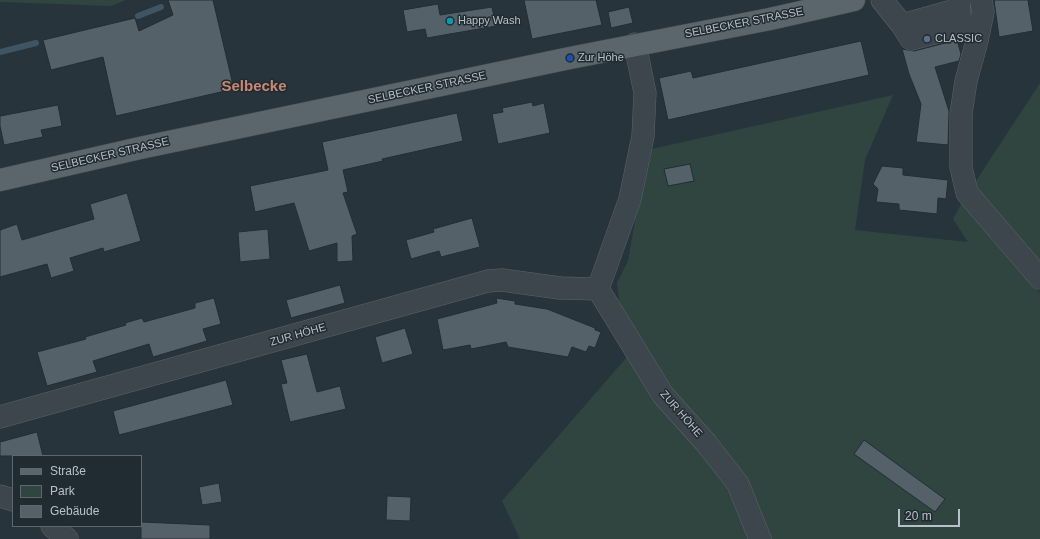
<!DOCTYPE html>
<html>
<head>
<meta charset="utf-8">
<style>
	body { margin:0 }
	#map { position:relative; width:1040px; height:539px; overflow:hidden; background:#28343c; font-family:Arial,sans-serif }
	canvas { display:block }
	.legend { position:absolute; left:12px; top:455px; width:130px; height:72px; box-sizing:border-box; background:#212b32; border:1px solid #5d676e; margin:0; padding:5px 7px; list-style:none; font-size:12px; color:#b8c1c7 }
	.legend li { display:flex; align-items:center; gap:8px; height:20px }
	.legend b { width:20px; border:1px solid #5d676e }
	.scale { position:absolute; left:898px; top:509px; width:62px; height:18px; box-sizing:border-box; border:2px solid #b8c1c7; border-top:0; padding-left:5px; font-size:12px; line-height:14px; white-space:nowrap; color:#b8c1c7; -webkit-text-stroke:3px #212b32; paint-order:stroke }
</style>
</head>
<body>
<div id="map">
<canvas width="1040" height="539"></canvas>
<ul class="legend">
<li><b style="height:5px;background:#5a656c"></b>Straße</li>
<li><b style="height:11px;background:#304440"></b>Park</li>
<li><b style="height:11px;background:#546169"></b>Gebäude</li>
</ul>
<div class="scale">20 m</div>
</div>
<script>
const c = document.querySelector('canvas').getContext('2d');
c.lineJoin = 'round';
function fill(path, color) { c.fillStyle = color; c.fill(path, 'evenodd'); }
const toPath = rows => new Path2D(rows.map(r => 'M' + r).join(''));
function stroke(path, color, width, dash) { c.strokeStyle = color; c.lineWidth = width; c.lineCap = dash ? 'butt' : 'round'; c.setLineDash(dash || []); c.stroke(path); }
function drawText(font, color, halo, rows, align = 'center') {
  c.font = font + ' Arial,sans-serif'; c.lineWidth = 3; c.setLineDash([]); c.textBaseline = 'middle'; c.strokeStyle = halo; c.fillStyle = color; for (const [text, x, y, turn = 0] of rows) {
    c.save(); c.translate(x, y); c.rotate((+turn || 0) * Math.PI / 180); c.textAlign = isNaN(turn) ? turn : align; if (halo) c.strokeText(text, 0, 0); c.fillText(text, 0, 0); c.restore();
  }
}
fill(toPath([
	[0,0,126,0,111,6,0,2],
	[1040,83,1040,267,972,187],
	[893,95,865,160,855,230,968,242,953,219,965,197,1040,293,1040,539,520,539,502,501,626,358,617,283,628,261,647,150]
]), '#304440');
stroke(toPath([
	[138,16,161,7],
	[0,52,36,43]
]), '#405563', 6);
const building = toPath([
	[168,0,213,0,234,89,116,116,103,57,51,70,43,40,135,18,139,31,173,15,168,0],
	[524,0,596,0,602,25,532,39,524,0],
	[994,0,1028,0,1033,31,999,37,994,0],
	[438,4,440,15,492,7,496,26,427,38,425,29,407,32,403,10,438,4],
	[629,7,633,23,611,28,608,12,629,7],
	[957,40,961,54,959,61,935,67,949,111,948,145,916,142,921,104,909,74,902,49,914,51,957,40],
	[861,41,869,75,668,120,659,78,691,71,693,78,861,41],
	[532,102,533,106,544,103,550,133,498,144,492,114,503,112,502,108,532,102],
	[58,105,62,126,41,130,43,137,4,145,0,126,0,116,58,105],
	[457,113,463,141,382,159,383,161,343,170,348,192,343,193,357,234,352,236,353,261,337,262,337,243,309,251,294,203,255,212,250,186,328,170,322,142,457,113],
	[690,164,694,181,668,186,664,169,690,164],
	[882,166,903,168,903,175,948,180,946,199,938,198,937,214,899,210,899,204,876,202,878,189,873,184,882,166],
	[127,193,141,241,104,252,103,248,70,258,74,271,51,278,47,264,0,277,0,230,17,224,22,240,94,219,90,204,127,193],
	[472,218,480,247,441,257,439,251,411,259,406,240,434,232,433,229,472,218],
	[268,229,270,259,240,262,238,232,268,229],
	[340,285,345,303,291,318,286,300,340,285],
	[214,298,221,324,203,329,207,341,153,357,149,344,93,361,97,372,47,386,37,352,86,339,85,337,126,325,125,323,142,318,144,322,195,308,195,303,214,298],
	[496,298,515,301,515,304,547,309,595,328,595,330,601,332,595,348,589,346,586,352,572,347,568,357,508,347,506,342,471,349,470,345,443,350,437,319,497,303,496,298],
	[405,328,413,354,382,363,375,337,405,328],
	[307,354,317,392,340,386,346,409,290,422,281,384,287,383,281,360,307,354],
	[226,380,233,405,119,435,113,411,226,380],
	[37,432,43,456,0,456,0,442,37,432],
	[864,440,945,499,935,512,854,454,864,440],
	[219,483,222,502,202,505,199,487,219,483],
	[387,496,411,497,410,521,386,520,387,496],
	[141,522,210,525,210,539,141,539,141,522]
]);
fill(building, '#546169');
stroke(building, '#232d34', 1);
const minor = toPath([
	[882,0,902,25,959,9,959,0],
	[981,0,983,12,977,41,966,81,961,114,961,167,967,193,1040,278],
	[902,25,911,39,961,26,959,9],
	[635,44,645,93,643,136,630,199,598,289,663,395,706,443,738,484,760,539],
	[0,417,488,281,502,280,560,288,598,289],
	[0,496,13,500],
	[52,526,67,539]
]);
const major = toPath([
	[0,180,140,148,570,58,770,19,854,0]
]);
stroke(minor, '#5a646a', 23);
stroke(major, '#454f55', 23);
stroke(minor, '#3c464c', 22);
stroke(major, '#5a656c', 22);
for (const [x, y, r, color] of [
	[450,21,4,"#0f9aa8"],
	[927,39,4,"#5c6f8a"],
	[570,58,4,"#1a4fb4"]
]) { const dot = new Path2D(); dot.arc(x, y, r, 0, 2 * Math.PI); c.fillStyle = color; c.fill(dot); stroke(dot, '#212b32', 1.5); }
drawText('11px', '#b8c1c7', '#212b32', [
	["Happy Wash",458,21],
	["CLASSIC",935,39],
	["Zur Höhe",578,58]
], 'left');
drawText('11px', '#b8c1c7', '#212b32', [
	["SELBECKER STRASSE",744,23,-11],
	["SELBECKER STRASSE",427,88,-12],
	["SELBECKER STRASSE",110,155,-13],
	["ZUR HÖHE",298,335,-16],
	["ZUR HÖHE",681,414,49]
]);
drawText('bold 15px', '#c88872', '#212b32', [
	["Selbecke",254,87]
]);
</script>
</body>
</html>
